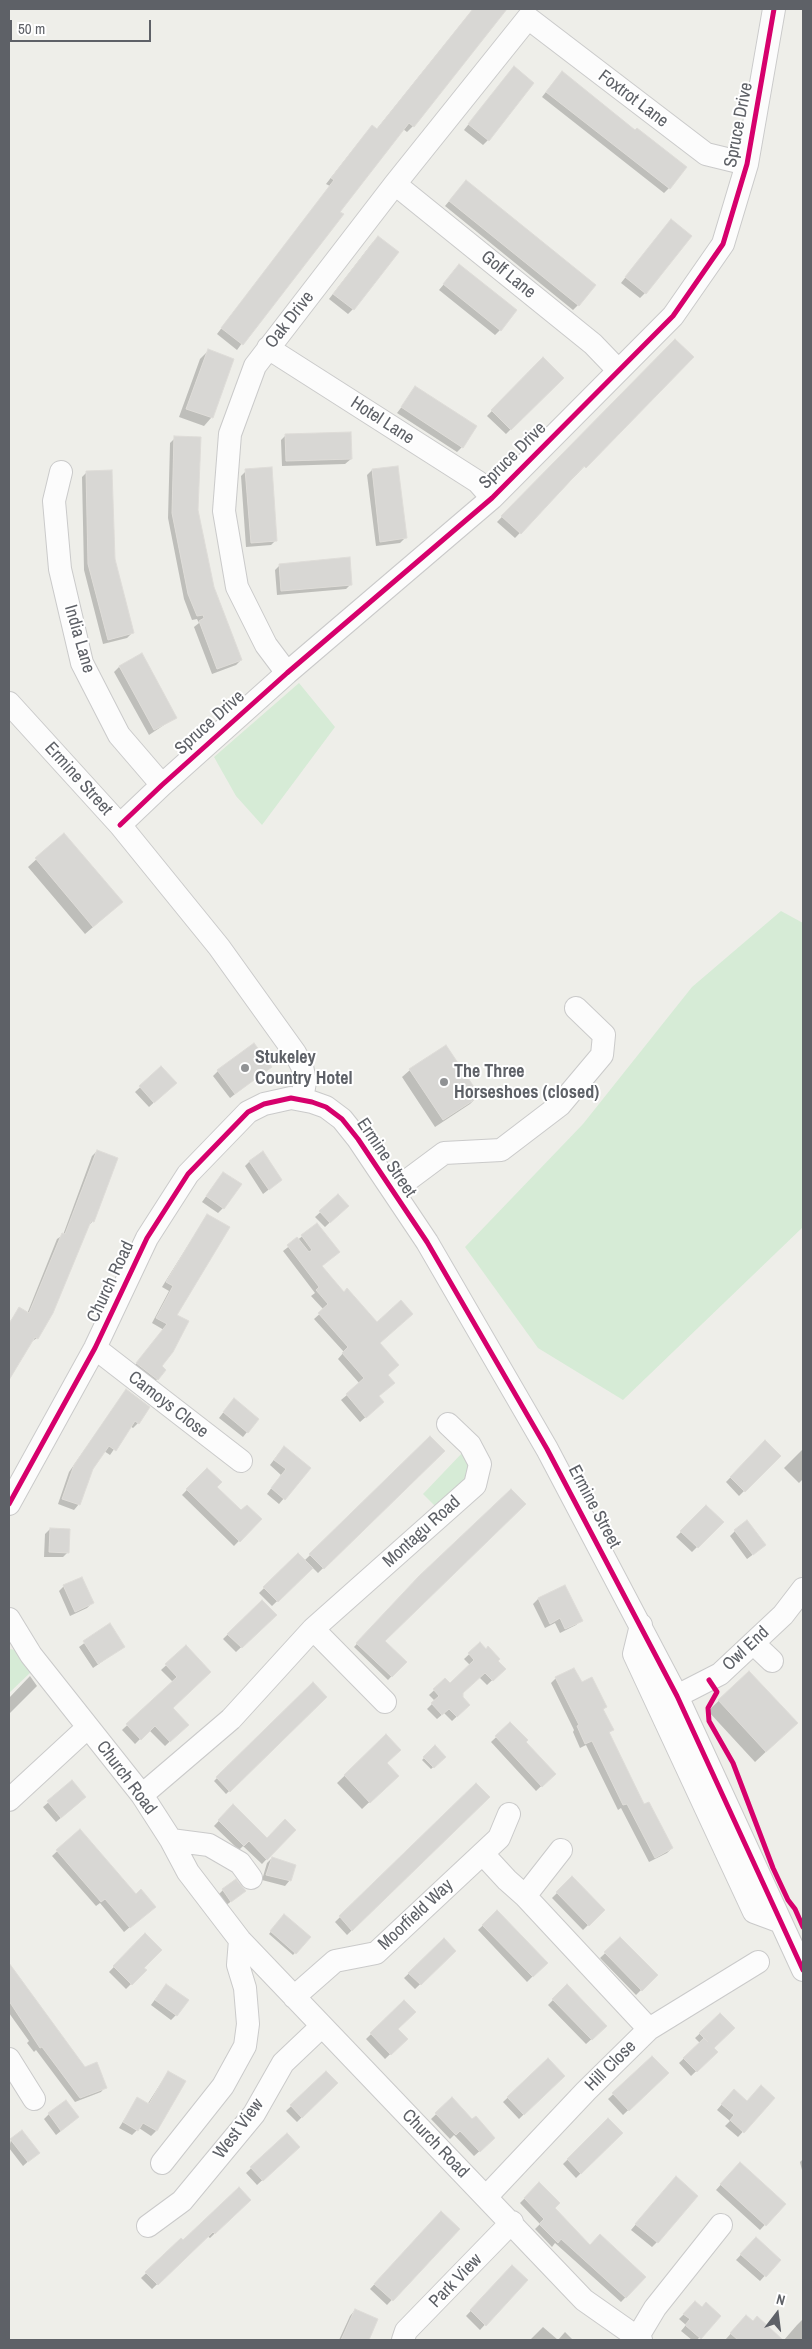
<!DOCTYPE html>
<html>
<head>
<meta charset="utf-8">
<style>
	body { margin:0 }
	#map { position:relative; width:812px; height:2349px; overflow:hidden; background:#eeeee9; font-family:"Archivo Narrow",sans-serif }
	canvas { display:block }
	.frame { position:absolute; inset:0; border:10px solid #5e6167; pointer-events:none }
	.north { position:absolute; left:752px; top:2289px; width:50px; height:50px; -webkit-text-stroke:4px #fff; paint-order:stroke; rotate:15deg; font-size:14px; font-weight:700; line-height:20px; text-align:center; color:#5e6167 }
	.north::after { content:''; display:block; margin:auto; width:18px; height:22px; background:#5e6167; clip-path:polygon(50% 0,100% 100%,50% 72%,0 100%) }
	.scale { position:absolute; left:10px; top:20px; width:141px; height:22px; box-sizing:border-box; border:2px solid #5e6167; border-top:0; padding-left:6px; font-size:15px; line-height:18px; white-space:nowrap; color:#5e6167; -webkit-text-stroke:4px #fff; paint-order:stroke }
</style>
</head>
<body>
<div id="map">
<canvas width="812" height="2349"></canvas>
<div class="frame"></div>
<div class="north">N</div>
<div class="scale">50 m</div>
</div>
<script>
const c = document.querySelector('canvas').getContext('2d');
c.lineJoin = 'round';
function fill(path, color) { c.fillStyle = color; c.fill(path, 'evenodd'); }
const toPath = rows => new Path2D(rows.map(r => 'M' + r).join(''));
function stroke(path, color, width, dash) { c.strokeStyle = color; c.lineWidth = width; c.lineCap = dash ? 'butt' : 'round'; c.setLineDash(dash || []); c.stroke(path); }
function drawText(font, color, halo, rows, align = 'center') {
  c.font = font + ' "Archivo Narrow",sans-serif'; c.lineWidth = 4; c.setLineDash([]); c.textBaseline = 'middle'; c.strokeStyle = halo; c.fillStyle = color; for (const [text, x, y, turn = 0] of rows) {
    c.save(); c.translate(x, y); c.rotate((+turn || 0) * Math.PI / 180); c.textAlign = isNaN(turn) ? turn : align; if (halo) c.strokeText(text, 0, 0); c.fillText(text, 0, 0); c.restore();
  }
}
fill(toPath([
	[299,683,335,727,262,825,236,796,214,757],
	[781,911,803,923,803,1227,623,1400,538,1348,465,1247,583,1124,692,987],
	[463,1452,471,1468,469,1480,439,1510,423,1494],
	[9,1649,16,1650,31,1672,9,1693]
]), '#d6ebd6');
fill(toPath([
	[473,9,505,9,413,126,407,132,403,129,338,212,237,350,217,334,330,186,326,184,366,133,376,130],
	[509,73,488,140,483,145,464,130],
	[557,78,669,188,664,193,542,97],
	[461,187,578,305,573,310,445,206],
	[666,226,645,293,640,298,621,283],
	[373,242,353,309,348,314,329,299],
	[455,271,500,330,495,335,439,290],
	[675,340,636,413,515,538,497,522],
	[208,351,233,360,211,418,204,426,179,417,200,359],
	[543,359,562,378,506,434,487,416],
	[416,388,462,447,457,452,397,413],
	[286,435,351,459,345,464,282,466,281,440],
	[175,438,197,510,213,588,241,660,236,665,212,674,194,627,199,623,197,619,192,620,184,599,168,518,170,443],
	[372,470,405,538,400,543,376,546,367,475],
	[246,471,276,540,271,545,246,547,241,476],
	[87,472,113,559,132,633,127,638,103,644,84,570,82,477],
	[280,565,351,584,346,589,277,595,275,570],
	[119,667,176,717,149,735,114,672],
	[64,834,114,909,85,934,28,867],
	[270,1067,230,1098,213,1076,218,1071],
	[161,1068,175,1083,149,1107,135,1092],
	[410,1070,478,1096,470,1104,435,1127,402,1077],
	[97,1151,93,1221,88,1226,37,1338,31,1342,9,1379,9,1323,19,1309,27,1314,57,1239,63,1235,92,1156],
	[250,1161,281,1180,263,1194,245,1166],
	[223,1173,223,1208,218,1213,202,1202],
	[338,1196,342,1211,325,1227,315,1217],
	[207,1215,160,1367,165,1370,152,1385,132,1369,164,1330,152,1323,169,1291,162,1287],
	[317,1225,320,1267,378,1343,386,1375,378,1397,377,1407,360,1422,341,1400,360,1384,338,1359,344,1352,314,1319,324,1310,311,1296,315,1293,283,1251],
	[126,1390,138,1423,133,1428,130,1426,110,1455,104,1451,92,1468,79,1504,74,1510,58,1504,69,1472],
	[229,1405,247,1432,243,1437,219,1418],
	[430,1438,443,1451,318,1573,312,1567,272,1606,259,1593,298,1555,304,1561],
	[765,1442,779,1456,739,1496,726,1482],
	[803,1449,803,1479,799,1483,784,1468],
	[279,1453,310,1468,279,1504,267,1494,281,1475,270,1465],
	[207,1469,216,1487,241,1512,260,1519,234,1546,182,1495],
	[706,1507,722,1522,692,1552,676,1537],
	[50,1529,68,1552,63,1557,44,1557,45,1534],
	[735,1531,759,1550,747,1559,730,1536],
	[420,1577,383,1641,405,1662,388,1680,354,1647],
	[64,1586,92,1603,87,1608,70,1616,59,1591],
	[565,1586,581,1620,576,1625,560,1633,555,1623,545,1628,533,1604,538,1599],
	[262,1601,275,1615,236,1652,223,1639],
	[109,1625,123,1647,93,1668,79,1647],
	[480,1644,504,1669,487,1685,479,1677,462,1693,461,1697,469,1705,452,1721,444,1713,437,1719,427,1709,435,1701,429,1695,445,1680,450,1685,470,1665,464,1659],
	[186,1647,171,1708,187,1725,165,1746,149,1730,135,1744,122,1730,173,1682,161,1670],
	[749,1672,786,1733,755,1762,708,1711],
	[30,1676,37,1686,9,1714,9,1698],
	[556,1678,581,1684,605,1707,603,1710,612,1730,608,1734,643,1806,672,1848,667,1853,649,1862,621,1808,618,1810,586,1745,580,1748,573,1732,574,1730,551,1683],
	[313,1683,325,1697,226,1794,214,1781],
	[510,1724,524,1742,554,1774,536,1791,491,1742],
	[386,1736,385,1764,397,1776,362,1809,337,1783],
	[435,1747,444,1757,431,1769,422,1760],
	[72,1782,80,1802,56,1822,43,1807],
	[476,1784,488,1797,347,1935,335,1922],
	[233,1806,267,1839,294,1830,262,1864,243,1846,239,1850,214,1826],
	[79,1831,149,1911,124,1932,100,1903,96,1906,52,1856],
	[272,1858,290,1880,285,1886,262,1880,267,1863],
	[572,1878,603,1910,583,1930,552,1898],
	[223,1890,245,1891,225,1906,218,1895],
	[497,1912,546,1963,527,1982,478,1930],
	[284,1916,309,1937,293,1955,269,1934],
	[145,1935,142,1968,145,1970,126,1989,109,1972],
	[620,1939,656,1975,636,1995,600,1958],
	[444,1940,455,1951,415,1989,404,1978],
	[9,1968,85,2068,105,2087,101,2092,75,2102,36,2050,34,2052,27,2043,29,2041,9,2013],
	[567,1986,606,2026,586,2044,548,2005],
	[162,1990,176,2015,171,2020,151,2005],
	[404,2002,397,2029,406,2039,385,2059,366,2039],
	[720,2015,712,2048,716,2052,691,2076,679,2063,700,2043,695,2038],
	[652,2058,667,2073,623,2115,608,2099],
	[548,2060,563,2076,519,2119,503,2102],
	[168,2072,185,2082,156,2131,151,2136,139,2128,132,2135,119,2128,137,2099,147,2105],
	[326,2073,336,2083,297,2122,286,2111],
	[729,2096,747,2103,774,2098,738,2137,725,2126,730,2121,717,2110],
	[452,2099,472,2121,494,2138,474,2156,454,2135,450,2139,431,2119],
	[49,2114,72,2122,56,2135,44,2119],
	[608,2120,621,2133,576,2178,563,2164],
	[286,2135,298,2147,257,2185,246,2173],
	[11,2140,33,2157,23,2166,9,2148],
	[803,2159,803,2174,800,2162],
	[735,2169,784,2204,760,2230,716,2190],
	[671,2183,657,2242,652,2247,631,2230],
	[539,2184,553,2208,590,2246,645,2277,621,2302,555,2243,552,2247,535,2229,540,2224,520,2203],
	[249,2200,210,2238,207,2236,152,2289,141,2278,181,2240,183,2242],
	[441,2213,458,2229,387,2305,370,2289],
	[751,2244,779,2260,760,2281,736,2260],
	[512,2267,526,2280,480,2330,466,2316],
	[690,2308,719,2316,697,2340,692,2340,681,2331,686,2325,679,2319],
	[355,2310,377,2320,368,2340,339,2340,350,2316],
	[802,2320,803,2340,784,2340,797,2325],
	[741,2322,752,2322,770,2330,761,2340,727,2340,726,2339],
	[543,2327,558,2340,530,2340],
	[565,2332,573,2340,558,2340]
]), '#0003');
const building = toPath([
	[473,9,507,9,414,127,409,123,340,212,344,214,243,345,221,328,334,180,331,178,372,125,377,129,473,9],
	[514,66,534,83,489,141,468,124,514,66],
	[562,71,635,130,637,128,687,167,670,189,546,92,562,71],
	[466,180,596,285,579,306,449,201,466,180],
	[671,219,692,236,646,294,625,277,671,219],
	[378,236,399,252,354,310,333,294,378,236],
	[459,264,517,310,501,331,443,284,459,264],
	[675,339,694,357,586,468,584,466,521,534,501,516,675,339],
	[208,349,234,359,213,418,186,409,208,349],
	[543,357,564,378,511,430,491,410,543,357],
	[415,386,477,426,463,448,401,407,415,386],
	[351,432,352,459,286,461,285,434,351,432],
	[174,436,201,437,198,510,214,587,242,660,217,669,199,621,204,618,203,615,197,616,188,594,172,513,174,436],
	[398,466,407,538,380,542,372,469,398,466],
	[272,467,277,541,251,543,245,469,272,467],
	[112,470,115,559,134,633,108,640,88,564,86,471,112,470],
	[350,557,352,585,281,591,279,564,350,557],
	[142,653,177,718,154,730,119,666,142,653],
	[64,833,123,902,93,927,35,858,64,833],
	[254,1043,272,1067,235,1094,217,1070,254,1043],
	[446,1045,480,1096,443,1120,409,1069,446,1045],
	[161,1066,177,1083,154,1103,139,1086,161,1066],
	[97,1150,118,1158,94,1222,91,1221,53,1313,38,1339,35,1337,9,1380,9,1324,19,1307,29,1313,62,1233,65,1234,97,1150],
	[263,1151,282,1180,269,1190,249,1161,263,1151],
	[223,1172,242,1184,224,1209,206,1196,223,1172],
	[338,1194,349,1206,330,1223,319,1211,338,1194],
	[207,1214,230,1227,177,1315,189,1321,173,1352,162,1366,166,1370,158,1380,136,1363,167,1324,156,1318,173,1286,166,1282,207,1214],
	[317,1223,340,1252,322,1266,344,1292,347,1288,377,1322,401,1300,413,1314,380,1343,399,1365,388,1375,395,1383,379,1396,384,1402,366,1418,346,1394,364,1378,342,1353,348,1347,318,1313,328,1304,316,1290,319,1287,287,1245,297,1237,309,1252,312,1250,301,1235,317,1223],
	[126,1389,150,1407,139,1424,135,1421,116,1451,109,1446,93,1469,80,1505,62,1499,74,1465,126,1389],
	[234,1398,259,1419,248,1433,223,1412,234,1398],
	[430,1436,445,1451,324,1569,309,1554,430,1436],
	[765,1440,781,1456,745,1492,730,1477,765,1440],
	[284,1446,311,1468,285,1500,271,1488,286,1469,274,1460,284,1446],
	[207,1468,222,1482,217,1487,241,1510,247,1505,262,1519,240,1542,186,1489,207,1468],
	[511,1489,526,1504,385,1641,407,1662,392,1677,356,1643,419,1576,511,1489],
	[706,1505,724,1522,698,1548,680,1531,706,1505],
	[747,1520,766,1545,753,1555,734,1530,747,1520],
	[50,1528,70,1529,69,1553,49,1552,50,1528],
	[298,1553,313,1568,278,1602,263,1587,298,1553],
	[82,1577,94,1603,75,1612,63,1585,82,1577],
	[565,1585,583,1621,565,1629,560,1618,550,1624,538,1598,565,1585],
	[262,1600,277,1615,242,1648,227,1634,262,1600],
	[110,1623,125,1647,98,1664,83,1641,110,1623],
	[480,1642,486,1649,488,1646,500,1659,498,1661,506,1669,493,1681,485,1673,463,1693,463,1697,470,1705,457,1717,449,1709,442,1715,431,1703,439,1696,433,1689,445,1678,450,1683,474,1660,468,1653,480,1642],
	[186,1645,211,1672,173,1708,189,1725,170,1742,155,1726,141,1740,126,1724,177,1677,165,1664,186,1645],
	[574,1668,582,1682,592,1677,607,1707,603,1709,614,1730,609,1732,644,1804,649,1802,673,1848,655,1858,627,1804,623,1805,592,1741,585,1744,577,1726,579,1725,555,1677,574,1668],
	[749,1671,798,1723,766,1752,718,1700,749,1671],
	[313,1682,327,1697,230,1792,216,1777,313,1682],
	[510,1722,528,1740,526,1742,556,1774,542,1787,495,1736,510,1722],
	[386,1734,401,1750,387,1763,399,1776,370,1803,344,1775,386,1734],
	[435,1745,446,1757,434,1768,423,1757,435,1745],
	[72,1780,86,1797,61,1818,47,1801,72,1780],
	[476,1783,490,1797,352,1931,339,1916,476,1783],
	[233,1804,267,1838,285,1819,296,1830,267,1860,249,1841,244,1846,218,1820,233,1804],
	[80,1829,136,1894,141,1889,156,1907,130,1928,105,1899,101,1902,56,1850,80,1829],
	[272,1857,296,1865,291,1881,266,1875,272,1857],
	[572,1876,605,1910,589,1926,556,1892,572,1876],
	[236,1879,246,1891,231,1902,222,1889,236,1879],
	[497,1910,548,1963,533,1977,482,1925,497,1910],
	[284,1914,311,1937,296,1954,270,1931,284,1914],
	[145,1933,162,1950,144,1968,147,1970,132,1985,113,1966,145,1933],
	[620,1937,658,1975,642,1991,604,1952,620,1937],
	[444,1938,456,1951,421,1985,408,1973,444,1938],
	[9,1963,85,2067,97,2062,107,2088,80,2098,42,2047,40,2048,9,2001,9,1963],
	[166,1984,189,2000,177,2016,155,2000,166,1984],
	[567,1984,607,2026,592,2040,552,1999,567,1984],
	[404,2000,416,2012,398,2029,408,2039,391,2055,370,2033,404,2000],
	[720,2013,735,2028,714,2048,718,2052,697,2072,683,2058,704,2038,708,2042,699,2033,720,2013],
	[652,2056,669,2073,629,2111,612,2093,652,2056],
	[548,2058,565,2076,524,2115,507,2097,548,2058],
	[168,2071,186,2081,157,2131,143,2123,138,2131,123,2122,137,2097,149,2104,168,2071],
	[326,2071,338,2083,302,2118,290,2105,326,2071],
	[761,2085,775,2098,744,2133,730,2120,734,2115,721,2104,734,2089,747,2101,761,2085],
	[452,2097,472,2119,476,2116,495,2138,480,2152,460,2131,456,2135,435,2113,452,2097],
	[66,2100,79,2117,61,2131,48,2113,66,2100],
	[608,2118,623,2133,581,2174,567,2159,608,2118],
	[22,2130,40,2153,28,2162,10,2139,22,2130],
	[287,2133,300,2147,263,2181,250,2167,287,2133],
	[740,2162,786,2204,766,2226,720,2184,740,2162],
	[676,2176,698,2196,658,2243,635,2224,676,2176],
	[539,2182,560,2203,555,2208,590,2245,600,2234,646,2277,626,2298,561,2239,558,2243,539,2224,544,2219,524,2198,539,2182],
	[239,2187,251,2200,215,2234,213,2232,158,2285,145,2272,181,2238,183,2240,239,2187],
	[441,2211,460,2229,393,2301,374,2284,441,2211],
	[756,2237,781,2260,766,2277,740,2254,756,2237],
	[512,2265,528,2280,486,2326,470,2310,512,2265],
	[695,2301,702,2307,706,2302,721,2316,701,2339,685,2325,690,2319,683,2314,695,2301],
	[355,2309,378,2319,369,2340,341,2340,355,2309],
	[746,2315,753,2321,757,2316,783,2340,738,2340,730,2333,746,2315]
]);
fill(building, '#d8d7d4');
stroke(building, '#dedcd8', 1);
const minor = toPath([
	[395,184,593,344,618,370],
	[268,348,478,482,492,498],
	[61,472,54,501,60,569,82,663,119,735,162,785],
	[287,673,266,645,237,587,224,511,230,434,255,366,395,184,528,18,706,154,747,164],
	[9,703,120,825,219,947,295,1053,302,1066,305,1082,302,1099],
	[120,825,162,785,287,673,492,498,673,316,723,244,747,164,774,9],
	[393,1191,444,1153,501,1150,560,1105,602,1055,604,1035,576,1008],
	[95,1348,241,1461],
	[9,1504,95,1348,147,1238,188,1174,248,1112,264,1104,291,1098,312,1102,326,1107,342,1119,358,1139,427,1242,547,1449,677,1696,803,1970],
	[9,1619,31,1655,142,1795,171,1840,188,1872,240,1940,584,2300,641,2340],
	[641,1625,634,1654,754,1912,781,1922],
	[313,1629,385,1702],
	[753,1643,772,1661],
	[677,1696,720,1674,783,1615,803,1589],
	[142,1795,231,1719,313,1629,475,1485,480,1464,470,1445,448,1424],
	[9,1800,87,1728],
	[171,1840,209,1845,240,1863,251,1878],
	[483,1854,507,1880,525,1896,649,2029],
	[525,1896,561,1850],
	[294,1997,335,1961,376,1953,499,1838,509,1814],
	[9,2059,34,2099],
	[162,2163,223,2086,245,2046,248,2024,245,1988,238,1965,240,1940],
	[486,2197,586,2091,649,2029,758,1962],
	[148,2226,182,2201,254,2114,283,2063,322,2026],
	[637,2338,655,2308,721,2225],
	[403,2340,406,2331,512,2222]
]);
stroke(minor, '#cacaca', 24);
stroke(minor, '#fcfcfc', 22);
stroke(toPath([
	[120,825,162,785,287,673,492,498,673,316,723,244,747,164,774,9],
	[9,1504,95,1348,147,1238,188,1174,248,1112,264,1104,291,1098,312,1102,326,1107,342,1119,358,1139,427,1242,547,1449,677,1696,803,1970],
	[709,1680,717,1692,708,1708,709,1721,733,1763,773,1868,788,1900,795,1909,803,1927]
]), '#d6006c', 5);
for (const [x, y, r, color] of [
	[245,1068,5,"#909294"],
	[444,1082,5,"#909294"]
]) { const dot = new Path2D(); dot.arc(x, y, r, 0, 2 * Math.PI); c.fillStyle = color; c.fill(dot); stroke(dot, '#fff', 2); }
drawText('18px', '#5e6167', '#fff', [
	["Foxtrot Lane",633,99,37],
	["Spruce Drive",739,125,-79],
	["Golf Lane",508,275,39],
	["Oak Drive",290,320,-52],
	["Hotel Lane",382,421,33],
	["Spruce Drive",513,456,-45],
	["India Lane",79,639,74],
	["Spruce Drive",210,723,-42],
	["Ermine Street",78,779,48],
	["Ermine Street",386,1158,56],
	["Church Road",111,1282,-65],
	["Camoys Close",168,1405,38],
	["Ermine Street",594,1507,62],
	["Montagu Road",422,1532,-42],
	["Owl End",746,1649,-43],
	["Church Road",126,1778,53],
	["Moorfield Way",416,1915,-43],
	["Hill Close",611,2066,-45],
	["West View",239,2129,-53],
	["Church Road",435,2144,46],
	["Park View",456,2281,-46]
]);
drawText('bold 18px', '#5e6167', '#fff', [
	["Stukeley",255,1058],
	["Country Hotel",255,1079],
	["The Three",454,1072],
	["Horseshoes (closed)",454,1093]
], 'left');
</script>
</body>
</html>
